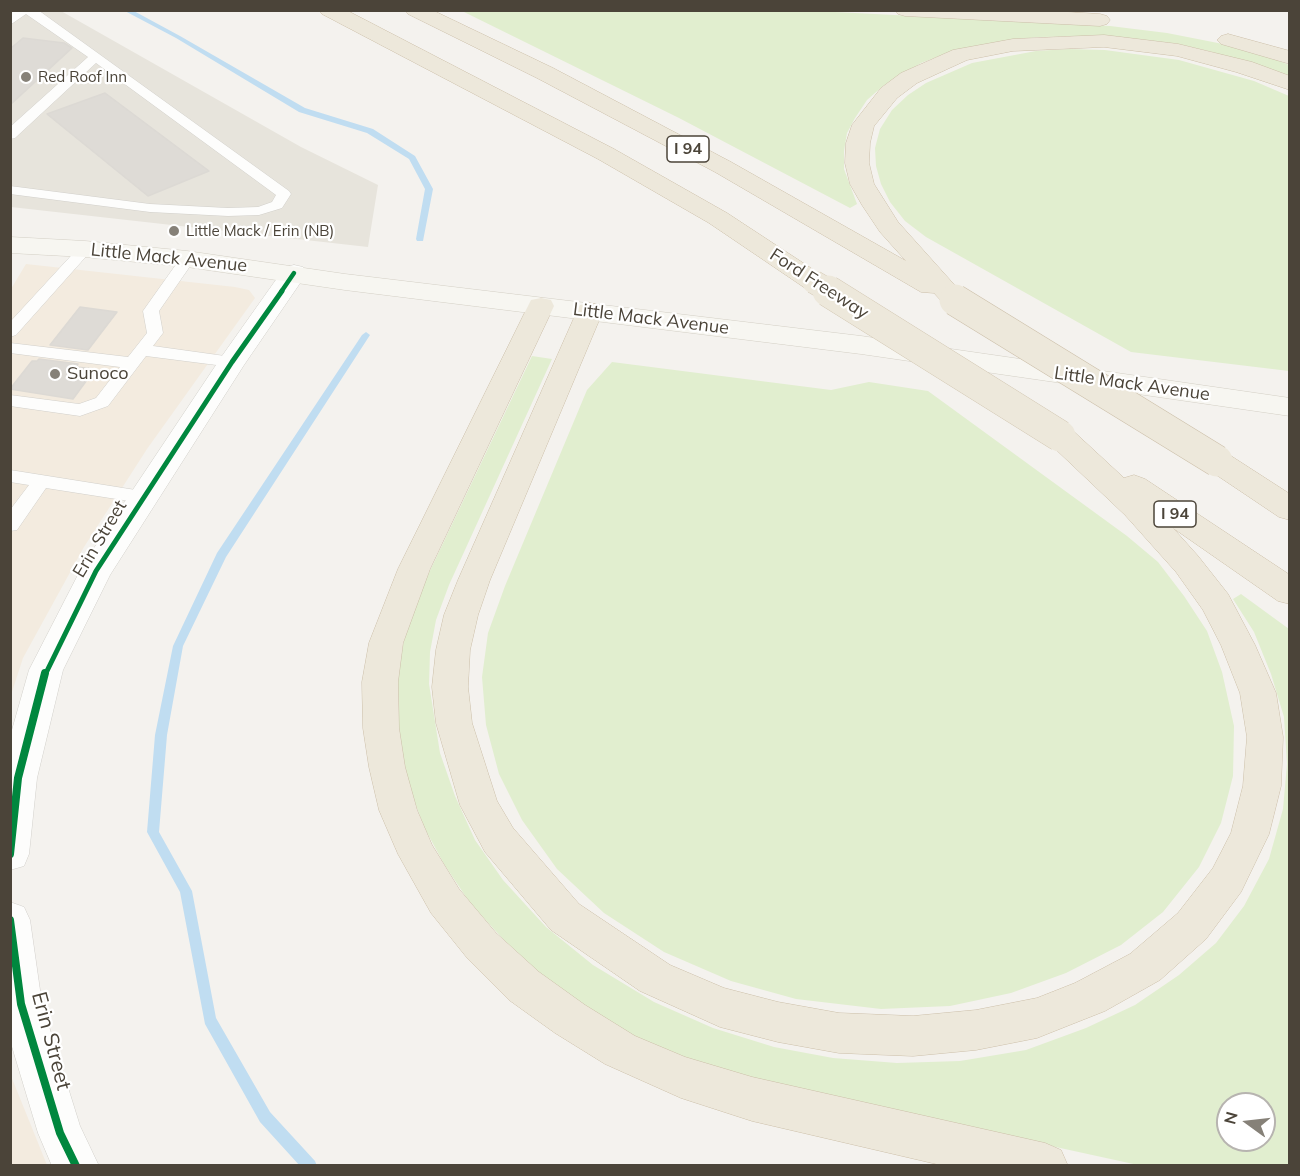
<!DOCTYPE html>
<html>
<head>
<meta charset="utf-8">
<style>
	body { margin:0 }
	#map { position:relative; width:1300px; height:1176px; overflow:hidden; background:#f4f2ee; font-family:Mulish,sans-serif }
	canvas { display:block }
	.frame { position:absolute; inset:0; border:12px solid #4b4439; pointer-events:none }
	.north { position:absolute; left:1216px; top:1092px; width:60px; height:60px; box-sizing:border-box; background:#fff; border:2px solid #b7b4b0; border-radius:50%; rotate:285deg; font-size:16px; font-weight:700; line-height:24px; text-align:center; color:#4b4439 }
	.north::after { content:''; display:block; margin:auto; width:21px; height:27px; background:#868178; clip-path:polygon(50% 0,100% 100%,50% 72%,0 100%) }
</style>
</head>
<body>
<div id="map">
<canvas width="1300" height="1176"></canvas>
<div class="frame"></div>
<div class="north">N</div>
</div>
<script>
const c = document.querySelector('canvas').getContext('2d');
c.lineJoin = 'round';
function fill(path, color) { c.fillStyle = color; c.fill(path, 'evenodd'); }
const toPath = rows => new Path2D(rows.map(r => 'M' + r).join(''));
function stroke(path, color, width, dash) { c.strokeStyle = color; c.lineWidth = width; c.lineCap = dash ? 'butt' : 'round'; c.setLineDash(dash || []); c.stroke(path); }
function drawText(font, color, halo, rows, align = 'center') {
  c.font = font + ' Mulish,sans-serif'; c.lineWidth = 4.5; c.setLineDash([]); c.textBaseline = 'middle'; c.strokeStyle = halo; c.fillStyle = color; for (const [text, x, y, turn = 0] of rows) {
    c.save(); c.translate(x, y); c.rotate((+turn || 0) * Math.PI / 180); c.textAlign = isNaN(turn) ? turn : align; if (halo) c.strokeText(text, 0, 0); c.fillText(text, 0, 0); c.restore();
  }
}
fill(toPath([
	[11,11,61,11,301,147,378,185,368,247,11,207]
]), '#e7e4dc');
fill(toPath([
	[26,264,235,287,249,290,255,298,147,449,84,547,23,658,11,695,11,289],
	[10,1076,11,1076,47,1165,11,1165]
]), '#f3ebdf');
fill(toPath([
	[796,10,1110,26,1167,33,1223,44,1277,60,1289,65,1289,78,1212,52,1178,44,1111,36,1038,37,1005,41,947,53,921,63,883,86,867,100,855,118,847,133,844,151,844,169,857,204,850,208,679,118,462,11],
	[1069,49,1105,50,1179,60,1254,81,1289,96,1289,371,1131,352,926,237,905,221,890,202,881,184,876,166,875,148,880,129,892,110,908,95,926,83,972,63,1036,51],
	[532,356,552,359,449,585,436,620,430,652,429,684,440,753,455,796,475,840,503,880,546,927,593,965,654,1002,713,1028,774,1047,833,1058,897,1063,960,1061,1026,1050,1086,1028,1135,1005,1179,975,1216,943,1244,906,1269,859,1283,809,1287,764,1284,717,1271,674,1254,632,1233,599,1241,594,1289,629,1289,1165,1138,1165,754,1081,643,1043,592,1015,542,976,503,939,470,903,444,864,424,827,410,789,401,750,397,711,398,672,405,635,417,598],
	[1228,1104,1264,1104,1264,1140,1228,1140],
	[612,362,831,390,869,382,928,391,1127,536,1158,562,1184,596,1207,631,1222,672,1234,726,1233,776,1221,823,1199,867,1163,912,1121,945,1066,973,1011,993,950,1006,881,1009,796,999,731,981,664,952,604,913,557,869,522,820,499,774,486,725,482,677,488,633,505,586,587,390]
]), '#e1eecf');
fill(toPath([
	[123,10,132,10,180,36,305,108,373,129,415,156,433,189,423,241,417,241,416,239,425,189,409,159,367,133,299,112,176,38,123,10],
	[366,332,370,335,226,557,183,646,167,735,159,832,192,891,216,1018,270,1112,315,1161,317,1166,300,1166,260,1122,205,1024,180,892,147,832,155,735,173,646,217,553,362,335,366,332]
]), '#c0ddf1');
const building = toPath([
	[23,38,64,43,72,48,10,105,10,49,23,38],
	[105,93,209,171,148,196,47,114,105,93],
	[80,307,117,312,88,350,50,345,80,307],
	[39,359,78,364,76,367,95,369,73,399,10,389,32,361,37,361,39,359]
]);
fill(building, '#dedbd6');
stroke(building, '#dcd9d4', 1.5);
const lane = toPath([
	[15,10,38,10,289,191,291,194,282,208,259,215,228,216,150,212,10,194,10,186,150,204,228,208,258,207,272,202,276,195,96,63,15,138,10,139,10,127,88,57,26,14,10,25,10,14,15,10],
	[85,244,90,246,93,249,90,252,16,335,10,337,10,322,80,246,85,244],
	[187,254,195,259,159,311,163,333,153,346,232,357,238,358,240,362,238,366,232,367,146,356,108,406,80,416,10,406,10,395,79,404,96,398,120,367,10,353,10,343,128,357,147,333,143,311,182,256,187,254],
	[10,470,142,491,148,493,151,497,148,501,142,503,46,488,17,530,10,531,10,510,29,485,10,482,10,470]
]);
const street = toPath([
	[294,265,303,267,307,273,244,365,110,575,63,670,37,778,29,854,24,866,10,870,10,737,29,670,84,563,222,356,285,267,294,265],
	[10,902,24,907,30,920,42,1004,80,1126,99,1166,52,1166,38,1133,10,1040,10,902]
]);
const secondary = toPath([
	[10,237,85,241,187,251,345,274,861,336,1290,398,1290,416,861,354,345,290,187,267,85,257,10,253,10,237]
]);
const highway = toPath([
	[319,10,346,10,614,149,727,213,823,276,827,282,823,288,814,290,805,288,709,223,598,159,322,14,319,10],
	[405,10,432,10,553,68,731,162,906,261,880,232,862,205,850,184,845,163,846,143,852,125,881,88,901,73,953,50,1013,39,1104,35,1178,44,1252,62,1290,76,1290,90,1236,72,1177,56,1104,47,1013,51,967,60,917,83,897,98,874,126,870,143,869,163,874,184,898,222,968,300,964,306,955,308,946,306,934,293,921,292,715,172,537,78,408,14,405,10],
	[895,10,1035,10,1100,14,1107,16,1110,20,1107,24,1100,26,905,16,898,14,895,10],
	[1228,34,1290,51,1290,64,1221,44,1217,40,1221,36,1228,34],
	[541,298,551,300,554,306,430,569,403,643,398,682,399,728,405,767,417,810,432,845,459,889,496,933,539,972,585,1005,635,1036,685,1057,752,1077,1045,1143,1061,1150,1068,1166,945,1166,752,1121,681,1098,605,1064,555,1033,509,1000,468,959,431,913,398,854,379,810,369,767,363,728,362,682,369,643,398,569,528,306,531,300,541,298],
	[590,303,600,305,603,311,490,580,478,615,470,650,468,687,472,723,497,801,513,828,579,904,670,965,724,988,778,1002,839,1013,913,1016,976,1010,1037,998,1075,983,1130,954,1178,913,1213,868,1231,833,1243,786,1247,737,1240,693,1221,645,1203,610,1176,572,1125,515,1049,443,1045,436,1049,429,1060,426,1071,429,1124,478,1134,475,1145,479,1290,575,1290,604,1278,601,1173,528,1198,556,1228,594,1255,645,1276,693,1283,737,1281,786,1269,834,1241,892,1206,939,1160,980,1105,1011,1052,1032,1037,1038,976,1050,913,1056,839,1053,778,1042,720,1027,640,991,551,930,485,852,460,805,436,723,432,687,436,650,444,615,458,580,577,311,580,305,590,303],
	[1217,451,1228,454,1290,494,1290,520,1279,517,1206,468,1202,461,1206,454,1217,451]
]);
stroke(lane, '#d2d0cb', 1);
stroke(street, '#d2d0cb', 1);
stroke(secondary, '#d3cfc5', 1);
stroke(highway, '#ccbfa9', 1);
fill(lane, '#fdfdfc');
fill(street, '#fdfdfc');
fill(secondary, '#f7f6f1');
fill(highway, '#ede8db');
const highwayBridgeFar1 = toPath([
	[814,282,831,292]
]);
const highwayBridge = toPath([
	[828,291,1060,436],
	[955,300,1217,461]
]);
stroke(highwayBridgeFar1, '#ccbfa9', 24, []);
stroke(highwayBridge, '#ccbfa9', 32, []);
stroke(highwayBridgeFar1, '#ede8db', 23);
stroke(highwayBridge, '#ede8db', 31);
stroke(toPath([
	[281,292,294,273]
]), '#00873e', 4.5);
stroke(toPath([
	[45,675,96,571,232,362,282,291]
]), '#00873e', 5);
stroke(toPath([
	[10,854,18,778,45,673],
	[10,920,21,1004,60,1133,76,1166]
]), '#00873e', 8);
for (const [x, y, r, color] of [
	[26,77,6,"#868178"],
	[174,231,6,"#868178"],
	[55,374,6,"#868178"]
]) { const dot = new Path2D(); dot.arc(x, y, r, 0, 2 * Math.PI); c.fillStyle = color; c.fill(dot); stroke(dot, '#fff', 2); }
drawText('15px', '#4b4439', '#fff', [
	["Red Roof Inn",38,77],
	["Little Mack / Erin (NB)",186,231]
], 'left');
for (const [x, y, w] of [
	[688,149,42],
	[1175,514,42]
]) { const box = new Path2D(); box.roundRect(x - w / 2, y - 13, w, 26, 4.5); c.fillStyle = '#fff'; c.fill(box); stroke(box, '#4b4439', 1.5); }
drawText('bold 16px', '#4b4439', null, [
	["I 94",688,149],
	["I 94",1175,514]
]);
drawText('18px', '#4b4439', '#fff', [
	["Little Mack Avenue",169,258,6],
	["Ford Freeway",819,284,33],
	["Little Mack Avenue",651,319,7],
	["Little Mack Avenue",1132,384,8],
	["Erin Street",100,539,-59]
]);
drawText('18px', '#4b4439', '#fff', [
	["Sunoco",67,374]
], 'left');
drawText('21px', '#4b4439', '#fff', [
	["Erin Street",51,1041,75]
]);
</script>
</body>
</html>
